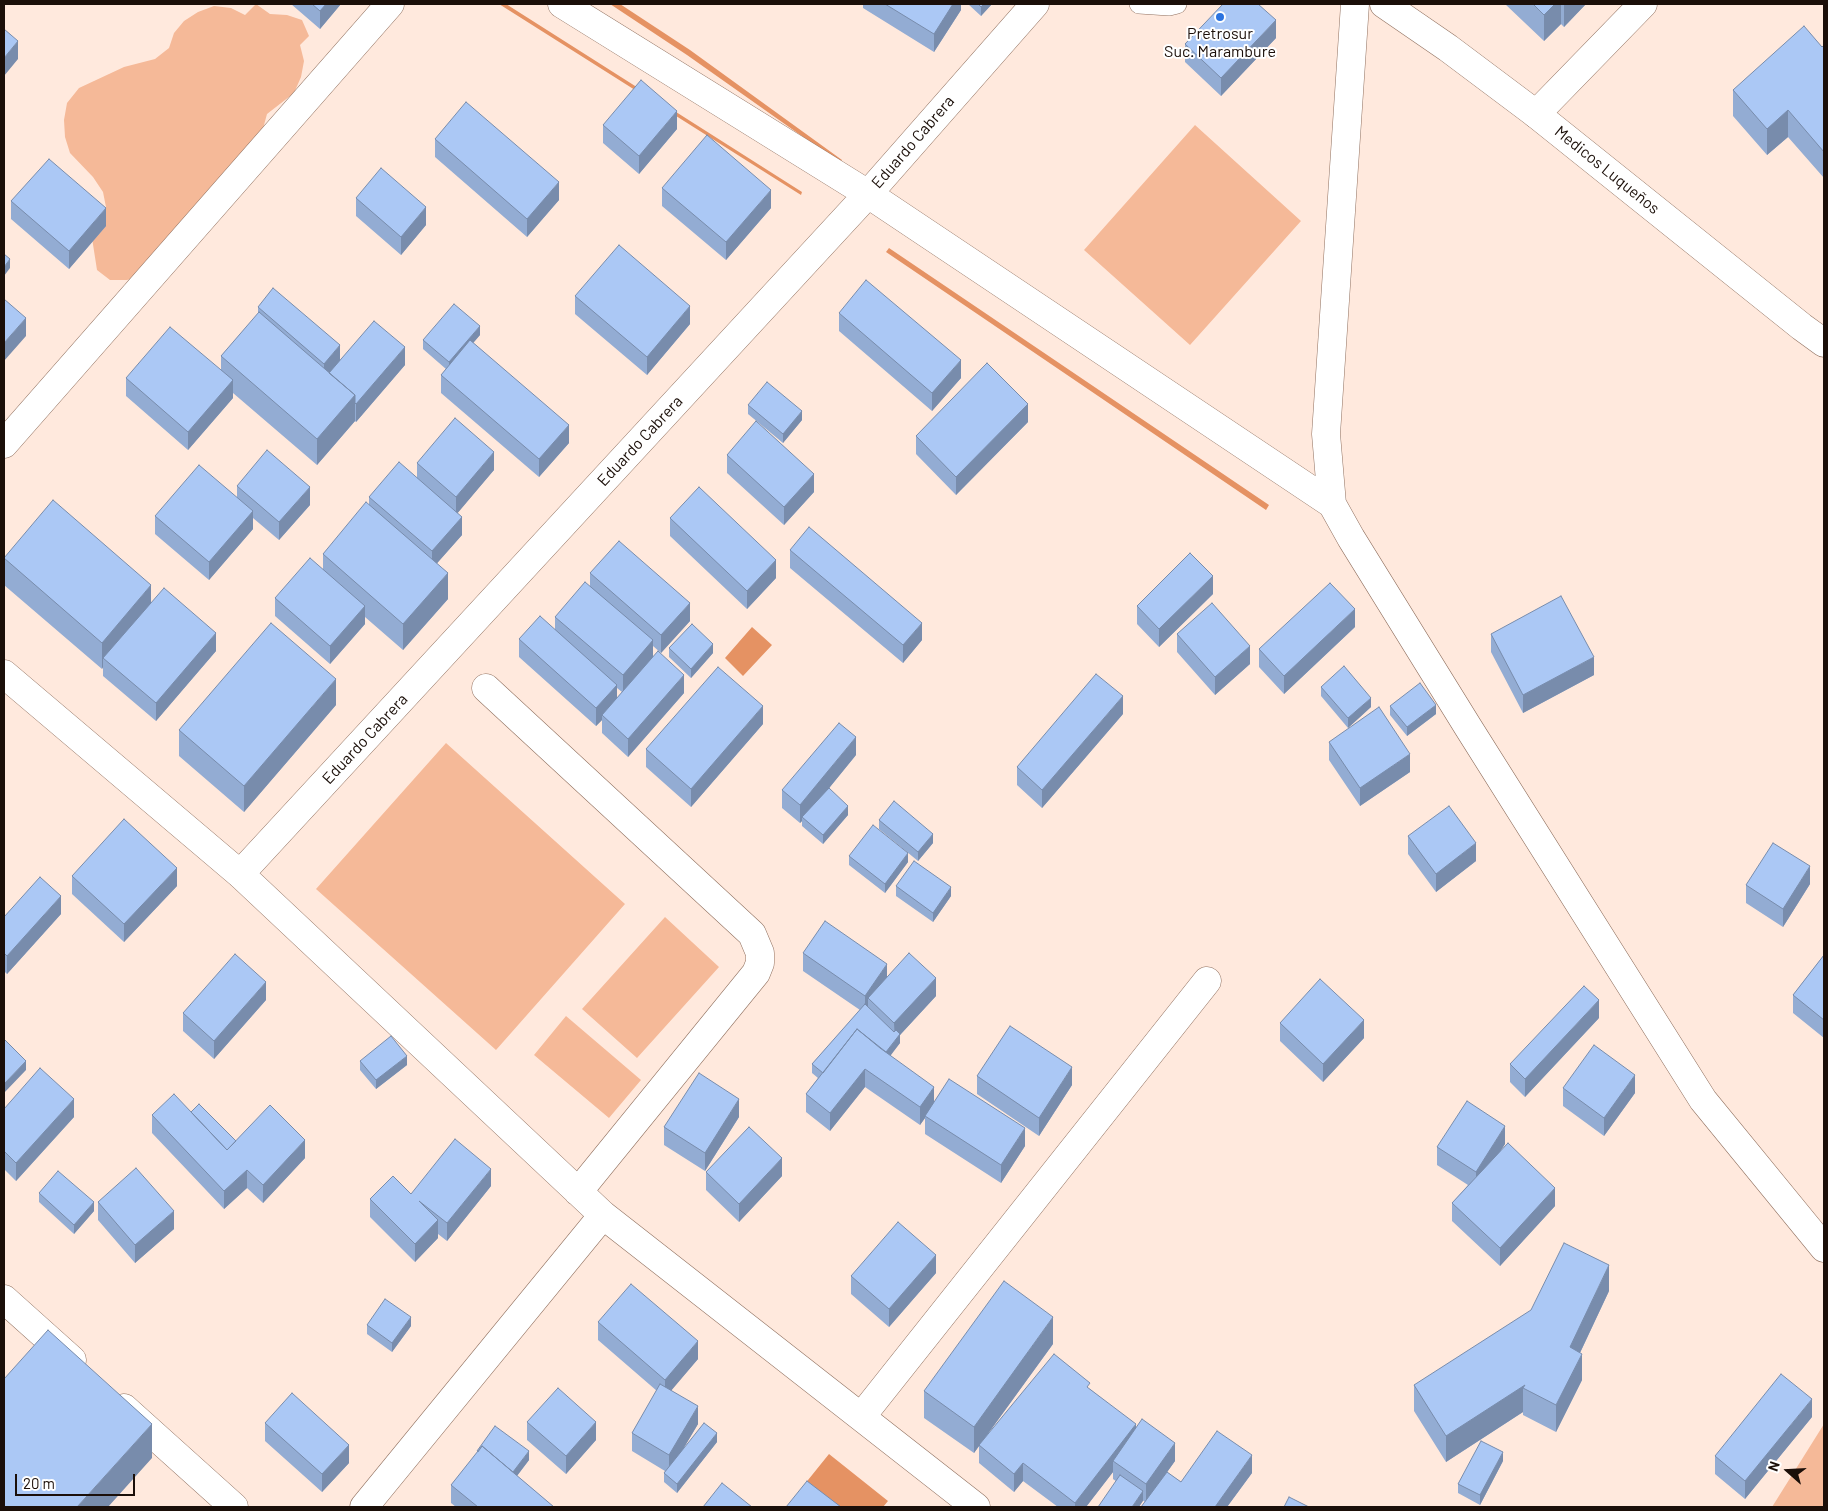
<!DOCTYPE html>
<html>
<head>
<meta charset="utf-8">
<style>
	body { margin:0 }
	#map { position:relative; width:1828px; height:1511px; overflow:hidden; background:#ffe9dd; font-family:Barlow,sans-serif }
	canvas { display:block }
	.frame { position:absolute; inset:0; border:5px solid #1b0f09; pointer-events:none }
	.north { position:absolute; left:1763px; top:1446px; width:50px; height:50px; -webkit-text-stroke:4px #fff; paint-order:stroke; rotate:289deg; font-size:14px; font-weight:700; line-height:20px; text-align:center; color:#1b0f09 }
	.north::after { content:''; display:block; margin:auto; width:18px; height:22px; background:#1b0f09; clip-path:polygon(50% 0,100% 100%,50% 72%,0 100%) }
	.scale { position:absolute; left:15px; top:1474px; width:120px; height:22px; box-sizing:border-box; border:2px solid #1b0f09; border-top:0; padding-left:6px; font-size:15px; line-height:18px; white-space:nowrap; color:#1b0f09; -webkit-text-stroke:4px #fff; paint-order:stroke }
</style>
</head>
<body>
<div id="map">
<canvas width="1828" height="1511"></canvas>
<div class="frame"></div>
<div class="north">N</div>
<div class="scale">20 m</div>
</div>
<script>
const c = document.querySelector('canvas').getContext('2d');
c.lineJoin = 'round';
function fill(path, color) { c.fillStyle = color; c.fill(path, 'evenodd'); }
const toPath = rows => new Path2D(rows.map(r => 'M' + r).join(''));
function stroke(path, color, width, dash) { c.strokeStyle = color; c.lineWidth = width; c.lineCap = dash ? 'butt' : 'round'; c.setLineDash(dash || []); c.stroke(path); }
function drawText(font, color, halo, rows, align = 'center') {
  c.font = font + ' Barlow,sans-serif'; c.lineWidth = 4; c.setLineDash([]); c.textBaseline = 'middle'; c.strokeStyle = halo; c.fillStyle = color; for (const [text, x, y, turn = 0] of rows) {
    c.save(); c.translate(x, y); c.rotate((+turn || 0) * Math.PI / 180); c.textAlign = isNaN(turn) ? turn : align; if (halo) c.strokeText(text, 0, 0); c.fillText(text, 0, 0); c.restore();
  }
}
fill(toPath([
	[256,4,270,14,287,15,302,20,309,36,300,45,304,61,301,77,294,93,267,114,258,147,143,276,127,280,110,280,97,270,92,238,106,207,103,192,93,177,70,153,65,137,64,120,67,103,79,88,124,67,155,59,169,48,174,33,184,21,198,12,214,6,231,8,245,15],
	[1195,125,1301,221,1190,345,1084,250],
	[446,743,625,904,496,1050,316,889],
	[665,917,719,967,637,1058,582,1009],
	[566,1016,641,1080,609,1118,534,1055],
	[1824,1424,1824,1507,1772,1507]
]), '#f5b998');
fill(toPath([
	[499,4,506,4,802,192,801,195],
	[610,4,620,4,690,50,842,160,840,163,687,55],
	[889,248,1269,505,1266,510,886,252],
	[752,627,772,645,743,676,725,658],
	[829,1454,888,1501,883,1507,832,1507,804,1485]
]), '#e59263');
const lane = toPath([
	[1139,4,1169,6,1177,4]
]);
const street = toPath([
	[562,4,868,194,1332,504],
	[1355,4,1326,434,1332,504,1351,538,1468,727,1703,1100,1824,1248],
	[1536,114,1643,4],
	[4,444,390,4],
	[4,674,240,874,603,1215,976,1507],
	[486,688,752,934,760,953,760,963,756,973,578,1192],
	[240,874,868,194,1035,4],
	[4,1299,72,1360],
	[124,1408,234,1507],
	[861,1417,1207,981],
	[364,1507,603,1215]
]);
const secondary = toPath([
	[1384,4,1448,48,1536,114,1802,327,1824,343]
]);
stroke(lane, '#90705f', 20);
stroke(street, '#90705f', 29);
stroke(secondary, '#90705f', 29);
stroke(lane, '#fff', 19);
stroke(street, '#fff', 28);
stroke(secondary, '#fff', 28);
fill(toPath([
	[291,4,341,4,320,29],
	[863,4,961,4,961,10,934,52,863,8],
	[968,4,992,4,981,16],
	[1505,4,1586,4,1564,27,1561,24,1544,41],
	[1276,38,1221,96,1185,62,1185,44],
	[1824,45,1824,178,1788,137,1767,155,1733,116,1733,90,1822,47],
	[603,125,677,129,639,174,603,143],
	[435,139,559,200,527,237,435,157],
	[662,188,771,208,726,260,662,206],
	[356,198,426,225,401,255,356,216],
	[11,201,106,226,69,269,11,219],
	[575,296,690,324,647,375,575,314],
	[258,307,340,360,405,365,356,422,355,421,317,465,233,393,233,398,188,450,126,396,126,378,221,370,221,356,258,314],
	[839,313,961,378,932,411,839,331],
	[480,335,473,343,569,443,539,477,441,393,441,375,446,369,423,349,423,340],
	[748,405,802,420,783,443,748,414],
	[1028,422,956,495,916,454,916,436],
	[727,455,814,492,784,525,727,473],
	[417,463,494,470,457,513,462,535,437,563,448,599,403,650,365,617,365,624,330,664,275,616,275,598,323,569,323,554,369,505,369,497,417,478],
	[237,486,310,505,279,540,253,518,253,529,209,580,155,534,155,516,237,497],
	[670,518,776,578,747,609,670,536],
	[790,550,922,640,903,663,790,568],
	[4,558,151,602,216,651,156,721,103,676,103,667,102,669,4,585],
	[590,573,690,621,661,653,653,646,653,657,684,693,628,757,602,733,602,720,596,726,519,657,519,639,555,629,555,617,590,586],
	[617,688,622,692,617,698],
	[1213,594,1159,647,1137,624,1137,606],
	[1355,627,1284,694,1259,667,1259,649],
	[1177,634,1250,664,1215,695,1177,652],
	[1491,634,1594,675,1523,713,1491,652],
	[669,648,713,653,691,678,669,657],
	[1321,687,1371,707,1348,728,1321,696],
	[336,705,244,812,179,756,179,730],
	[1390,706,1436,714,1407,736,1390,715],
	[1123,714,1042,808,1017,785,1017,767],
	[763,724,691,807,646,767,646,749],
	[1329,742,1410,772,1360,806,1329,760],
	[856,755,829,788,848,815,823,844,802,826,802,821,800,823,782,808,782,790],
	[879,820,933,843,918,861,879,829],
	[1408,836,1476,861,1436,892,1408,854],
	[849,856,908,862,885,893,849,865],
	[72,876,177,886,124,942,72,894],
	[1810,884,1783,927,1746,903,1746,885],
	[896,886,951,896,933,922,896,896],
	[61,914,7,974,4,971,4,917],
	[803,953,887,978,936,996,900,1035,900,1043,890,1055,934,1102,1025,1146,1001,1183,925,1134,925,1118,920,1125,865,1087,830,1131,806,1112,806,1094,818,1078,812,1073,812,1064,860,1010,803,971],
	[1824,955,1824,1038,1793,1013,1793,995],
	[266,1000,214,1059,183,1031,183,1013],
	[1599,1018,1525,1097,1510,1082,1510,1064],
	[1280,1023,1364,1038,1323,1082,1280,1041],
	[360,1061,407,1065,376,1089,360,1070],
	[977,1076,1072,1085,1039,1136,977,1094],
	[1563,1088,1635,1093,1604,1136,1563,1106],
	[4,1109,74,1117,16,1181,4,1169],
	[191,1112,236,1141,305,1158,263,1203,247,1188,224,1209,152,1133,152,1115],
	[739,1117,705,1171,664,1145,664,1127],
	[1505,1144,1501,1150,1555,1206,1500,1266,1452,1221,1452,1203,1468,1185,1437,1165,1437,1147],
	[706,1172,782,1176,739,1222,706,1190],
	[491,1186,447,1241,438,1234,438,1238,415,1262,370,1217,370,1199,411,1194],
	[39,1193,94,1211,74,1234,39,1202],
	[98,1202,174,1229,135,1263,98,1220],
	[936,1273,889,1327,851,1294,851,1276],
	[1609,1291,1580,1353,1582,1380,1556,1432,1523,1415,1523,1412,1446,1462,1414,1411,1414,1385],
	[598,1322,698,1359,671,1390,698,1424,683,1449,717,1442,677,1493,664,1482,664,1473,665,1471,632,1451,632,1433,657,1391,598,1340],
	[367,1325,411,1326,392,1352,367,1334],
	[1053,1344,987,1435,1090,1389,1136,1428,1175,1461,1167,1472,1181,1482,1252,1473,1227,1507,1141,1507,1145,1502,1113,1479,1113,1472,1086,1507,1058,1507,1023,1481,1014,1492,979,1463,979,1446,974,1453,924,1418,924,1391],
	[1812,1417,1745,1499,1715,1474,1715,1456],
	[527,1422,596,1440,566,1474,527,1440],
	[265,1423,349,1463,322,1492,265,1441],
	[477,1451,529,1460,517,1476,554,1507,456,1507,451,1503,451,1485,477,1453],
	[1503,1461,1480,1505,1458,1493,1458,1484]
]), '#93acd3');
fill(toPath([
	[326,4,341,4,320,29,320,11],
	[953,4,961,4,961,10,934,52,934,34],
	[984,4,992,4,981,16,981,7],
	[1555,4,1561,4,1561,24,1544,41,1544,15],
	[1564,4,1586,4,1564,27],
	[1276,20,1276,38,1221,96,1221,78],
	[18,41,18,59,4,76,4,58],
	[1788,110,1788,137,1767,155,1767,129],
	[677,111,677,129,639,174,639,156],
	[559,182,559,200,527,237,527,219],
	[771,190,771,208,726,260,726,242],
	[426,207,426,225,401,255,401,237],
	[106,208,106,226,69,269,69,251],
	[10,259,10,268,4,276,4,267],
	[690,306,690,324,647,375,647,357],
	[26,318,26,336,4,361,4,343],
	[480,326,480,335,449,371,449,362],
	[340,345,340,363,324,382,324,364],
	[405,347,405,365,356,422,356,404],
	[961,360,961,378,932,411,932,393],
	[233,380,233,398,188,450,188,432],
	[355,395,355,421,317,465,317,439],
	[1028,404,1028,422,956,495,956,477],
	[802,411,802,420,783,443,783,434],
	[569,425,569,443,539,477,539,459],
	[494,452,494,470,456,515,456,497],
	[814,474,814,492,784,525,784,507],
	[310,487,310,505,279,540,279,522],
	[253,511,253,529,209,580,209,562],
	[462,517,462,535,432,569,432,551],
	[776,560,776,578,747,609,747,591],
	[448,573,448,599,403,650,403,624],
	[1213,576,1213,594,1159,647,1159,629],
	[151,585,151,611,103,658,103,667,102,669,102,643],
	[690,603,690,621,661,653,661,635],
	[365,606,365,624,330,664,330,646],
	[1355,609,1355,627,1284,694,1284,676],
	[922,623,922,640,903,663,903,645],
	[216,633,216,651,156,721,156,703],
	[653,640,653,658,623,693,623,675],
	[713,644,713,653,691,678,691,669],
	[1250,646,1250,664,1215,695,1215,677],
	[1594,657,1594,675,1523,713,1523,695],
	[684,675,684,693,628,757,628,739],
	[336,679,336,705,244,812,244,786],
	[617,685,617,703,602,715,602,720,596,726,596,708],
	[1123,696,1123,714,1042,808,1042,790],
	[1371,698,1371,707,1348,728,1348,718],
	[1436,705,1436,714,1407,736,1407,727],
	[763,706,763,724,691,807,691,789],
	[856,737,856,755,804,819,802,817,802,821,800,823,800,805],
	[1410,754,1410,772,1360,806,1360,788],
	[848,806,848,815,823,844,823,835],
	[933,834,933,843,918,861,918,852],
	[1476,843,1476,861,1436,892,1436,874],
	[908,853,908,862,885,893,885,884],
	[1810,866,1810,884,1783,927,1783,909],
	[177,868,177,886,124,942,124,924],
	[951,887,951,896,933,922,933,913],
	[61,896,61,914,7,974,7,956],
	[887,964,887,982,868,998,868,1009,865,1013,865,996],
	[936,978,936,996,900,1035,900,1043,882,1067,882,1057,895,1041,894,1023],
	[266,982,266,1000,214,1059,214,1041],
	[1599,1000,1599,1018,1525,1097,1525,1079],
	[1364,1020,1364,1038,1323,1082,1323,1064],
	[407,1056,407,1065,376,1089,376,1080],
	[26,1061,26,1070,4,1093,4,1084],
	[1072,1067,1072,1085,1039,1136,1039,1118],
	[865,1069,865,1087,830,1131,830,1113],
	[1635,1075,1635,1093,1604,1136,1604,1118],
	[934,1087,934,1105,925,1116,925,1118,920,1125,920,1107],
	[74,1099,74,1117,16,1181,16,1163],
	[739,1099,739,1117,705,1171,705,1153],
	[1505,1126,1505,1144,1476,1190,1476,1172],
	[1025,1128,1025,1146,1001,1183,1001,1165],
	[305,1140,305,1158,263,1203,263,1185],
	[782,1158,782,1176,739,1222,739,1204],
	[491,1169,491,1186,447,1241,447,1223],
	[247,1170,247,1188,224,1209,224,1191],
	[1555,1188,1555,1206,1500,1266,1500,1248],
	[94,1202,94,1211,74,1234,74,1225],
	[174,1211,174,1229,135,1263,135,1245],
	[438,1220,438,1238,415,1262,415,1244],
	[936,1255,936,1273,889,1327,889,1309],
	[1609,1265,1609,1291,1570,1374,1570,1347],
	[411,1317,411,1326,392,1352,392,1343],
	[1053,1317,1053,1344,974,1453,974,1427],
	[698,1341,698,1359,665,1398,665,1380],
	[1582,1354,1582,1380,1556,1432,1556,1405],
	[1525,1385,1523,1388,1523,1412,1446,1462,1446,1436],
	[1812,1399,1812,1417,1745,1499,1745,1481],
	[698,1406,698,1424,669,1473,669,1455],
	[596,1422,596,1440,566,1474,566,1456],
	[152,1424,152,1458,108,1507,77,1507],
	[1136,1424,1136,1442,1113,1461,1113,1472,1086,1507,1075,1507,1075,1503],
	[717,1433,717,1442,677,1493,677,1484],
	[1175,1443,1175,1461,1146,1502,1146,1484],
	[349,1445,349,1463,322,1492,322,1474],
	[529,1451,529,1460,510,1485,510,1476],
	[1503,1452,1503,1461,1480,1505,1480,1495],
	[1252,1455,1252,1473,1227,1507,1215,1507],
	[1023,1463,1023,1481,1014,1492,1014,1474],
	[1143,1491,1143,1501,1139,1507,1132,1507]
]), '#788cac');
const building = toPath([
	[312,4,326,4,320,11,312,4],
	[885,4,953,4,934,34,885,4],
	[978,4,984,4,981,7,978,4],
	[1223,4,1258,4,1276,20,1221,78,1185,44,1223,4],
	[1533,4,1555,4,1544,15,1533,4],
	[1804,26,1822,47,1824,45,1824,152,1788,110,1767,129,1733,90,1804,26],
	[4,29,18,41,4,58,4,29],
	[641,80,677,111,639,156,603,125,641,80],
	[466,102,559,182,527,219,435,139,466,102],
	[707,135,771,190,726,242,662,188,707,135],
	[49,159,106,208,69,251,11,201,49,159],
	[381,168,426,207,401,237,356,198,381,168],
	[619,245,690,306,647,357,575,296,619,245],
	[4,254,10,259,4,267,4,254],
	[866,280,961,360,932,393,839,313,866,280],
	[273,288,340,345,324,364,258,307,273,288],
	[4,299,26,318,4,343,4,299],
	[454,304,480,326,449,362,423,340,454,304],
	[259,312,355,395,317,439,221,356,259,312],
	[374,321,405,347,356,404,355,403,355,395,329,373,374,321],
	[170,327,233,380,188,432,126,378,170,327],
	[470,340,569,425,539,459,441,375,470,340],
	[987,363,1028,404,956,477,916,436,987,363],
	[767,382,802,411,783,434,748,405,767,382],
	[455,418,494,452,456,497,417,463,455,418],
	[756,421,814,474,784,507,727,455,756,421],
	[267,450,310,487,279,522,237,486,267,450],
	[399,462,462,517,432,551,369,497,399,462],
	[199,465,253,511,209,562,155,516,199,465],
	[699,487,776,560,747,591,670,518,699,487],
	[53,500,151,585,102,643,4,558,53,500],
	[366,502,448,573,403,624,323,554,366,502],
	[809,527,922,623,903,645,790,550,809,527],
	[619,541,690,603,661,635,590,573,619,541],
	[1190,553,1213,576,1159,629,1137,606,1190,553],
	[310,558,365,606,330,646,275,598,310,558],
	[585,582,653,640,623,675,555,617,585,582],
	[1330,583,1355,609,1284,676,1259,649,1330,583],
	[164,588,216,633,156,703,103,658,164,588],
	[1561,596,1594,657,1523,695,1491,634,1561,596],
	[1212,603,1250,646,1215,677,1177,634,1212,603],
	[540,616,617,685,596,708,519,639,540,616],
	[271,623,336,679,244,786,179,730,271,623],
	[692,624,713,644,691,669,669,648,692,624],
	[658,651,684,675,628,739,602,715,658,651],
	[1344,666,1371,698,1348,718,1321,687,1344,666],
	[718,667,763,706,691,789,646,749,718,667],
	[1096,674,1123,696,1042,790,1017,767,1096,674],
	[1420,683,1436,705,1407,727,1390,706,1420,683],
	[1379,707,1410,754,1360,788,1329,742,1379,707],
	[839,723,856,737,800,805,782,790,839,723],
	[829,788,848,806,823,835,802,817,829,788],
	[894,801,933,834,918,852,879,820,894,801],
	[1449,806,1476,843,1436,874,1408,836,1449,806],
	[124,819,177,868,124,924,72,876,124,819],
	[873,825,908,853,885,884,849,856,873,825],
	[1773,843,1810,866,1783,909,1746,885,1773,843],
	[914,861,951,887,933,913,896,886,914,861],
	[40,877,61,896,7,956,4,953,4,917,40,877],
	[825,921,887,964,865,996,803,953,825,921],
	[909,953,936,978,894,1023,868,998,909,953],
	[235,954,266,982,214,1041,183,1013,235,954],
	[1824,955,1824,1020,1793,995,1824,955],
	[1320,979,1364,1020,1323,1064,1280,1023,1320,979],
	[1584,986,1599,1000,1525,1079,1510,1064,1584,986],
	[865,1004,894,1032,896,1030,900,1034,886,1052,857,1029,823,1073,812,1064,865,1004],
	[1010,1026,1072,1067,1039,1118,977,1076,1010,1026],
	[857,1029,880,1048,934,1087,920,1107,865,1069,830,1113,806,1094,857,1029],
	[391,1036,407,1056,376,1080,360,1061,391,1036],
	[4,1039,26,1061,4,1084,4,1039],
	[1594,1045,1635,1075,1604,1118,1563,1088,1594,1045],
	[40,1068,74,1099,16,1163,4,1151,4,1109,40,1068],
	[699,1073,739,1099,705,1153,664,1127,699,1073],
	[949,1079,1025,1128,1001,1165,925,1116,949,1079],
	[174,1094,227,1150,270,1105,305,1140,263,1185,247,1170,224,1191,152,1115,174,1094],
	[1467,1101,1505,1126,1476,1172,1437,1147,1467,1101],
	[199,1104,236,1141,227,1150,191,1112,199,1104],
	[749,1127,782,1158,739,1204,706,1172,749,1127],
	[455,1139,491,1169,447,1223,419,1201,438,1220,415,1244,370,1199,393,1176,411,1194,455,1139],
	[1508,1143,1555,1188,1500,1248,1452,1203,1508,1143],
	[136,1168,174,1211,135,1245,98,1202,136,1168],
	[58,1171,94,1202,74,1225,39,1193,58,1171],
	[898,1222,936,1255,889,1309,851,1276,898,1222],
	[1564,1243,1609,1265,1570,1347,1582,1354,1556,1405,1523,1388,1525,1385,1446,1436,1414,1385,1531,1310,1564,1243],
	[1004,1281,1053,1317,974,1427,924,1391,1004,1281],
	[631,1284,698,1341,665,1380,598,1322,631,1284],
	[385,1299,411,1317,392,1343,367,1325,385,1299],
	[48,1330,152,1424,77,1507,4,1507,4,1379,48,1330],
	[1054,1354,1090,1383,1087,1387,1136,1424,1075,1503,1023,1463,1014,1474,979,1445,1054,1354],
	[1781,1374,1812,1399,1745,1481,1715,1456,1781,1374],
	[660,1384,698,1406,669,1455,632,1433,660,1384],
	[558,1388,596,1422,566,1456,527,1422,558,1388],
	[292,1393,349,1445,322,1474,265,1423,292,1393],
	[1142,1419,1175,1443,1146,1484,1113,1461,1142,1419],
	[704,1423,717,1433,677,1484,664,1473,704,1423],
	[495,1426,529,1451,513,1472,482,1446,478,1452,477,1451,495,1426],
	[1217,1431,1252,1455,1215,1507,1141,1507,1167,1472,1181,1482,1217,1431],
	[1481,1441,1503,1452,1480,1495,1458,1484,1481,1441],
	[482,1446,554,1507,478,1507,451,1485,482,1446],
	[1120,1475,1143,1491,1132,1507,1098,1507,1120,1475],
	[807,1481,841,1507,786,1507,807,1481],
	[722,1483,752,1507,703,1507,722,1483],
	[1289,1497,1309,1507,1284,1507,1289,1497]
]);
fill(building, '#abc8f5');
stroke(building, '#788cac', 1);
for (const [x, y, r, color] of [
	[1220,17,5,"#2b73df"]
]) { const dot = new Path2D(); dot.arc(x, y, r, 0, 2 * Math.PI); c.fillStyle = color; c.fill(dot); stroke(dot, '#fff', 2); }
drawText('16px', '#1b0f09', '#fff', [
	["Pretrosur",1220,34],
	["Suc. Marambure",1220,52]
]);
drawText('16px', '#1b0f09', '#fff', [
	["Eduardo Cabrera",913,142,-49],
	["Medicos Luqueños",1607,170,39],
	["Eduardo Cabrera",640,441,-47],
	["Eduardo Cabrera",365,739,-47]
]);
</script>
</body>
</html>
